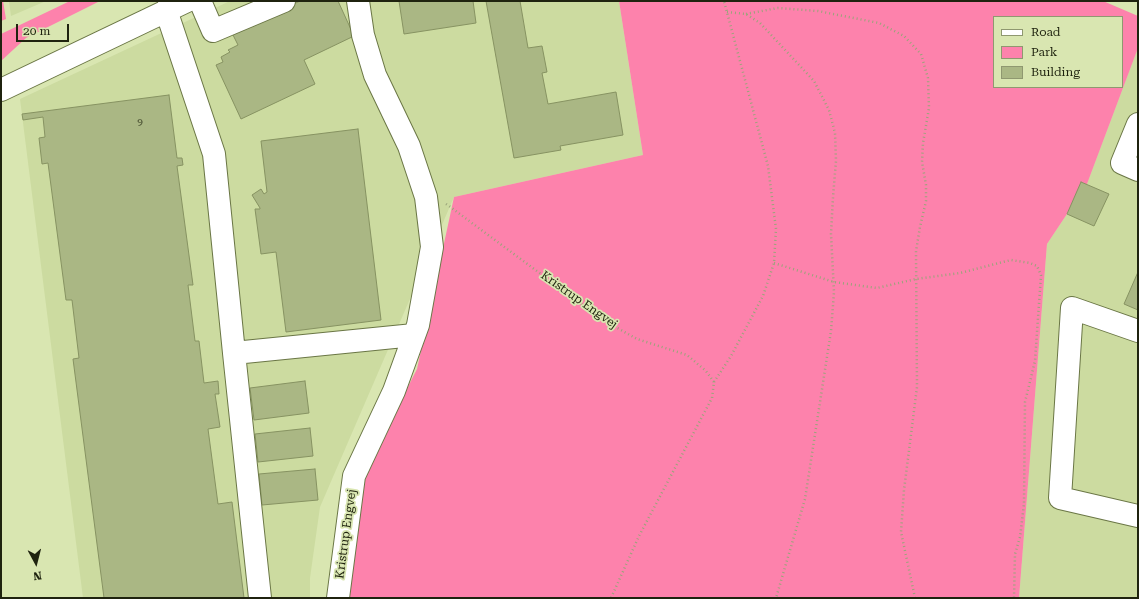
<!DOCTYPE html>
<html>
<head>
<meta charset="utf-8">
<style>
	body { margin:0 }
	#map { position:relative; width:1139px; height:599px; overflow:hidden; background:#d9e6b1; font-family:"Roboto Serif",serif }
	canvas { display:block }
	.frame { position:absolute; inset:0; border:2px solid #1f230f; pointer-events:none }
	.legend { position:absolute; left:993px; top:16px; width:130px; height:72px; box-sizing:border-box; background:#d9e6b1; border:1px solid #8f9870; margin:0; padding:5px 7px; list-style:none; font-size:12px; color:#1f230f }
	.legend li { display:flex; align-items:center; gap:8px; height:20px }
	.legend b { width:20px; border:1px solid #8f9870 }
	.north { position:absolute; left:16px; top:543px; width:40px; height:40px; -webkit-text-stroke:3px #d9e6b1; paint-order:stroke; rotate:173deg; font-size:11px; font-weight:700; line-height:16px; text-align:center; color:#1f230f }
	.north::after { content:''; display:block; margin:auto; width:14px; height:18px; background:#1f230f; clip-path:polygon(50% 0,100% 100%,50% 72%,0 100%) }
	.scale { position:absolute; left:16px; top:24px; width:53px; height:18px; box-sizing:border-box; border:2px solid #1f230f; border-top:0; padding-left:5px; font-size:12px; line-height:14px; white-space:nowrap; color:#1f230f; -webkit-text-stroke:3px #d9e6b1; paint-order:stroke }
</style>
</head>
<body>
<div id="map">
<canvas width="1139" height="599"></canvas>
<div class="frame"></div>
<ul class="legend">
<li><b style="height:5px;background:#fff"></b>Road</li>
<li><b style="height:11px;background:#fd82ac"></b>Park</li>
<li><b style="height:11px;background:#aab784"></b>Building</li>
</ul>
<div class="north">N</div>
<div class="scale">20 m</div>
</div>
<script>
const c = document.querySelector('canvas').getContext('2d');
c.lineJoin = 'round';
function fill(path, color) { c.fillStyle = color; c.fill(path, 'evenodd'); }
const toPath = rows => new Path2D(rows.map(r => 'M' + r).join(''));
function stroke(path, color, width, dash) { c.strokeStyle = color; c.lineWidth = width; c.lineCap = dash ? 'butt' : 'round'; c.setLineDash(dash || []); c.stroke(path); }
function drawText(font, color, halo, rows, align = 'center') {
  c.font = font + ' "Roboto Serif",serif'; c.lineWidth = 3.5; c.setLineDash([]); c.textBaseline = 'middle'; c.strokeStyle = halo; c.fillStyle = color; for (const [text, x, y, turn = 0] of rows) {
    c.save(); c.translate(x, y); c.rotate((+turn || 0) * Math.PI / 180); c.textAlign = isNaN(turn) ? turn : align; if (halo) c.strokeText(text, 0, 0); c.fillText(text, 0, 0); c.restore();
  }
}
fill(toPath([
	[9,1,46,1,11,16],
	[230,1,619,1,643,155,454,197,320,507,310,578,310,598,83,598,20,99],
	[1138,48,1138,598,1019,598,1047,244,1087,184]
]), '#ccdba0');
fill(toPath([
	[1,1,3,1,6,19,1,21],
	[70,1,100,1,26,38,1,61,1,34],
	[619,1,1103,1,1138,16,1138,48,1087,184,1047,244,1019,598,344,598,361,479,417,369,454,197,643,155],
	[994,17,1122,17,1122,87,994,87]
]), '#fd82ac');
const building = toPath([
	[300,1,338,1,354,36,304,60,315,84,241,119,216,65,223,62,221,57,230,52,228,50,238,45,232,33,300,1],
	[399,1,473,1,476,23,404,34,399,1],
	[486,1,520,1,528,48,542,46,547,72,542,73,548,104,616,92,623,135,560,146,561,150,514,158,486,1],
	[169,95,177,158,182,158,183,165,177,166,193,285,188,285,195,341,199,341,204,383,218,381,219,394,215,394,220,427,208,429,218,504,232,502,244,598,104,598,73,359,79,358,72,300,66,300,48,163,42,164,39,138,45,137,43,117,23,120,22,114,169,95],
	[358,129,381,320,286,332,276,252,261,254,255,209,260,209,260,208,252,195,261,189,264,194,267,192,261,141,358,129],
	[1081,182,1109,194,1094,226,1067,214,1081,182],
	[1138,272,1138,310,1124,304,1138,272],
	[305,381,309,413,254,420,250,388,305,381],
	[310,428,313,456,258,462,255,434,310,428],
	[315,469,318,500,262,505,259,474,315,469]
]);
fill(building, '#aab784');
stroke(building, '#879362', 1);
const minor = toPath([
	[200,1,213,31,284,1],
	[166,10,214,154,234,353,414,335],
	[1,90,187,1],
	[1138,124,1122,163,1138,170],
	[1138,331,1072,308,1060,498,1138,516],
	[234,353,260,598],
	[338,598,354,476,394,391,418,325,432,247,426,197,409,146,375,75,363,35,358,1]
]);
stroke(minor, '#6a7645', 24);
stroke(toPath([
	[727,12,746,14,760,23,814,81,829,110,835,133,836,161,833,197,831,234,834,292,831,331,805,499,776,598],
	[746,14,778,8,818,11,879,23,904,36,921,54,928,78,929,108,923,143,922,162,926,185,926,201,920,227,916,251,917,387,904,490,901,532,915,598],
	[446,204,449,206,603,320,637,339,687,355,706,371,714,382,712,398,639,536,611,598],
	[774,263,834,282,877,288,916,279,960,273,1011,260,1030,263,1037,266,1041,275,1035,361,1025,402,1024,504,1020,537,1015,554,1014,598],
	[714,382,731,356,763,296,774,263,776,229,768,166,724,1]
]), '#9aa47a', 2.5, [1, 3]);
stroke(minor, '#fff', 22);
drawText('10px', '#42482c', null, [
	["9",140,122]
]);
drawText('12px', '#1f230f', '#d9e6b1', [
	["Kristrup Engvej",579,300,35],
	["Kristrup Engvej",346,534,-82]
]);
</script>
</body>
</html>
